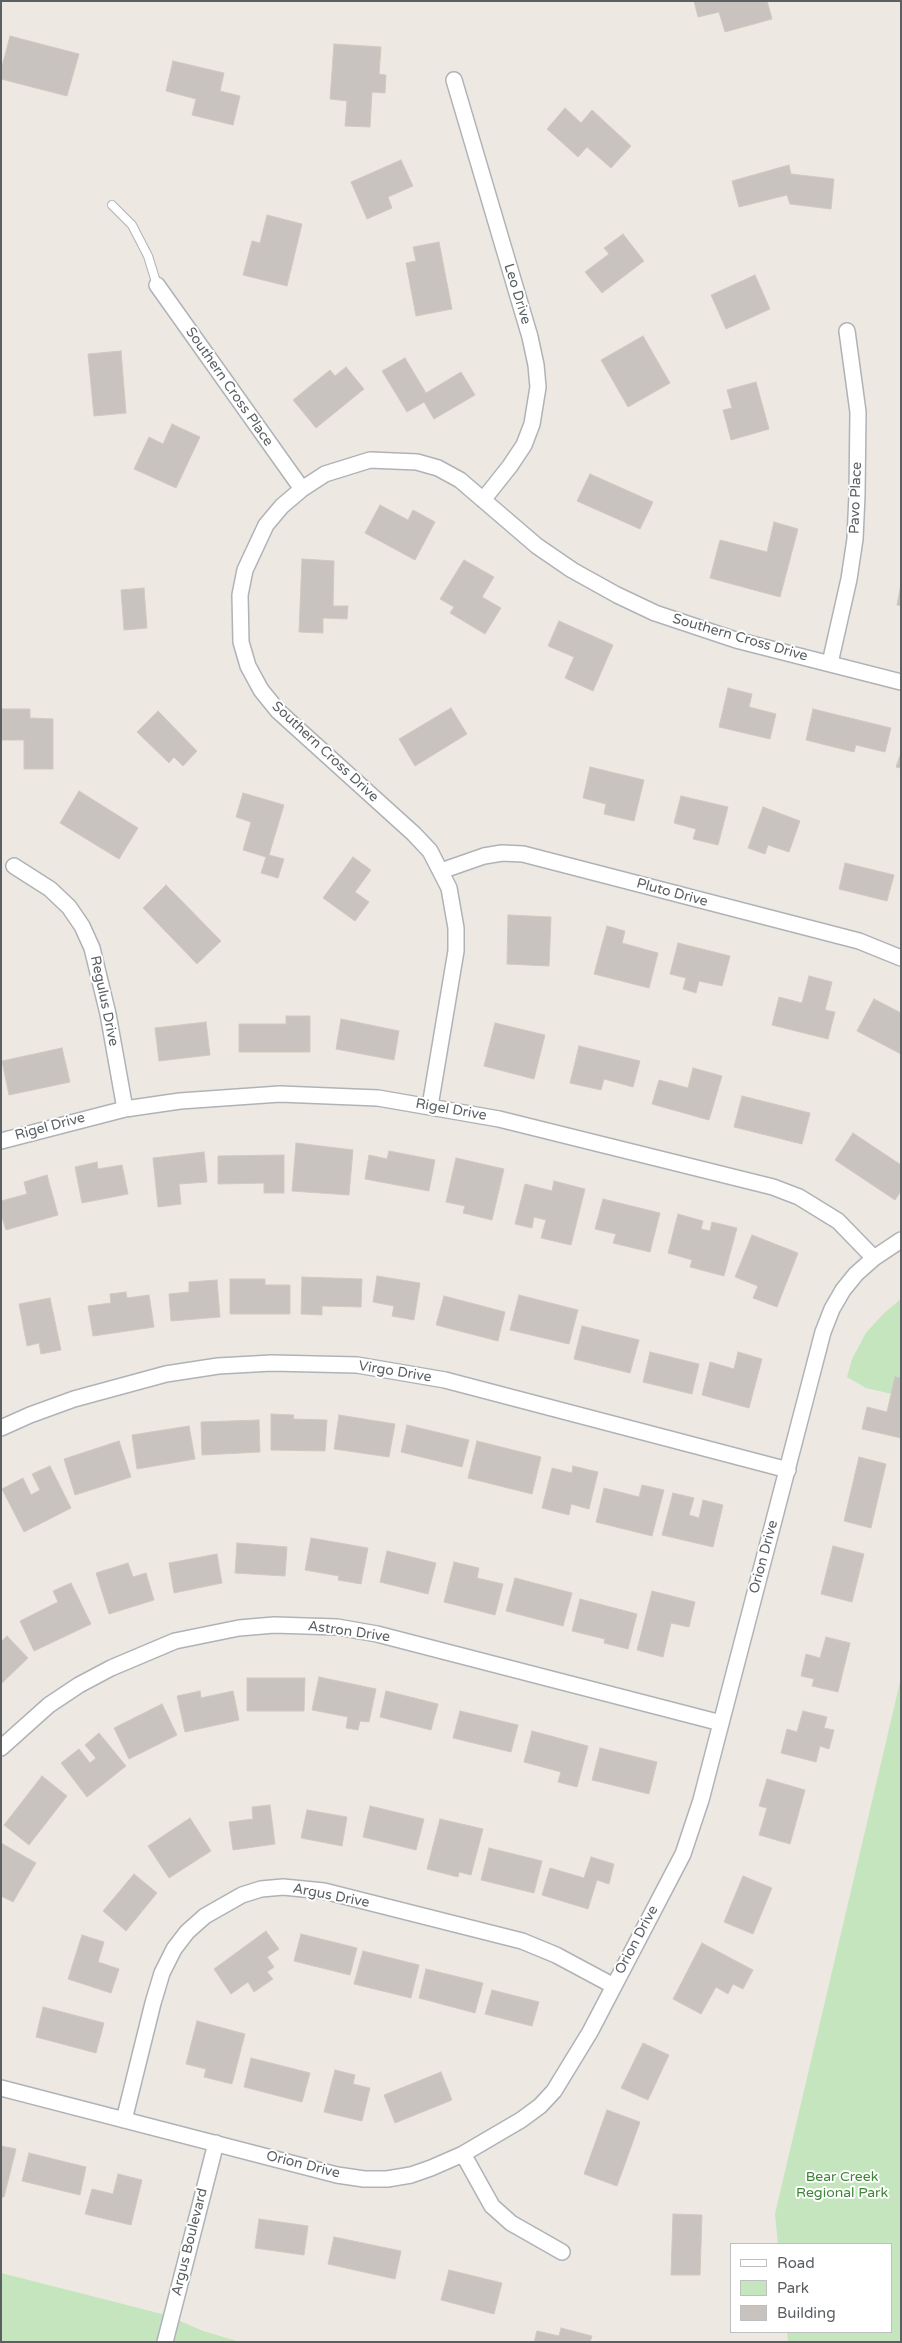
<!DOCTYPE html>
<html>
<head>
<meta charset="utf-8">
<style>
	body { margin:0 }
	#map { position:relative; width:902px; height:2343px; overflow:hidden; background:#ede8e1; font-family:"Varela Round",sans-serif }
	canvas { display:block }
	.frame { position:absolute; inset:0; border:2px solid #5a5f62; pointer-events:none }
	.legend { position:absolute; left:730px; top:2243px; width:162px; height:90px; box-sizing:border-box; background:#fff; border:1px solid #bdbfc0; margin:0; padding:6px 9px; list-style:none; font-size:15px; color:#5a5f62 }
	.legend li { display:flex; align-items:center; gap:10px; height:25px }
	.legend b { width:25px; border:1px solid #bdbfc0 }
</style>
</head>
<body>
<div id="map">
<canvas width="902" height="2343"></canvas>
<div class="frame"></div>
<ul class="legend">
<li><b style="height:6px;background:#fff"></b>Road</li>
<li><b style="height:14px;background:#c4e5bd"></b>Park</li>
<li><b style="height:14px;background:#c8c3be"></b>Building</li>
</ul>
</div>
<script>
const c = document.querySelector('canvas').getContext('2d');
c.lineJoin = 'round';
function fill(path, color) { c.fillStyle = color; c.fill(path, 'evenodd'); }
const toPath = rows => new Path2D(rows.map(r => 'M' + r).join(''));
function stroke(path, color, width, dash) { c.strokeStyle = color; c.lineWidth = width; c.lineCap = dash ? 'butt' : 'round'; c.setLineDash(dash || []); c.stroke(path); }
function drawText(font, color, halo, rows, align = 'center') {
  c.font = font + ' "Varela Round",sans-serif'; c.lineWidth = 4; c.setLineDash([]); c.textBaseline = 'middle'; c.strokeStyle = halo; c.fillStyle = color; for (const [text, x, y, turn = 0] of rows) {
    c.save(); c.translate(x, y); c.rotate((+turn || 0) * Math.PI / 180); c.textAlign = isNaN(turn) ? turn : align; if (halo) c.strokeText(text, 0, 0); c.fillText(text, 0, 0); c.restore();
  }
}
fill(toPath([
	[901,1299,901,1396,866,1388,847,1377,852,1359,866,1333,884,1313],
	[901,1678,901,2342,788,2342,787,2332,891,2332,891,2244,778,2244,775,2214],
	[1,2273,166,2315,203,2331,240,2342,1,2342]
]), '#c4e5bd');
const building = toPath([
	[694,1,767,1,772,19,725,32,719,12,698,17,694,1],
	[10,36,79,54,67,96,1,79,1,70,10,36],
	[334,44,381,47,379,74,386,75,385,93,372,92,370,127,345,126,347,101,330,99,334,44],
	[173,61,224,73,220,91,240,96,233,125,192,115,196,99,166,91,173,61],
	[565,108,581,123,592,110,631,146,611,168,587,147,578,157,547,129,565,108],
	[401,160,413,186,388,197,392,208,367,219,351,182,401,160],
	[789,165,791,174,834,179,831,209,790,204,787,195,739,207,732,181,789,165],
	[267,215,302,224,287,286,243,275,252,241,260,243,267,215],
	[623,234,644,261,602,293,585,272,609,254,604,248,623,234],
	[439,242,452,309,416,316,406,263,416,261,413,247,439,242],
	[755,275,770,309,726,329,711,295,755,275],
	[643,336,670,383,628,407,601,360,643,336],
	[121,351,126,413,94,416,88,354,121,351],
	[405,358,426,393,461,372,475,395,434,419,424,402,407,412,382,371,405,358],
	[346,367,364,389,316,428,293,400,330,370,335,376,346,367],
	[756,382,769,429,731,440,723,410,732,408,727,390,756,382],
	[172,424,200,437,176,488,134,469,149,437,163,444,172,424],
	[590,474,653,502,640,529,577,501,590,474],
	[380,505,408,520,413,510,435,522,415,560,365,533,380,505],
	[774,522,798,529,780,597,710,578,720,540,767,552,774,522],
	[302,559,334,561,333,606,348,606,347,619,323,618,323,633,299,632,302,559],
	[464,560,494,577,482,597,501,608,485,634,450,613,454,607,440,599,464,560],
	[901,584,901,606,897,605,901,584],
	[144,588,147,628,124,630,121,590,144,588],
	[559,621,613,645,593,691,565,678,574,657,548,646,559,621],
	[728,688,752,694,749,707,776,714,770,739,719,727,728,688],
	[451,708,467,734,415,766,399,739,451,708],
	[2,709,30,709,30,718,53,719,53,769,24,769,24,740,2,740,2,709],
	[813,709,891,728,885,752,856,745,854,752,806,740,813,709],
	[158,711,197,751,183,766,174,757,169,763,137,732,158,711],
	[901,753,901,768,896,767,901,753],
	[590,767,644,780,634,821,604,814,606,804,583,798,590,767],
	[79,791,138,828,119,859,60,823,79,791],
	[243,793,284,805,269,855,284,859,278,878,261,873,266,857,243,850,251,822,236,817,243,793],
	[681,796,728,807,718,845,693,839,696,829,674,823,681,796],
	[763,807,800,821,789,852,768,845,765,854,748,848,763,807],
	[353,857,371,870,355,892,369,902,355,921,323,898,353,857],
	[845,863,894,875,887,901,839,889,845,863],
	[166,885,221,941,197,964,143,908,166,885],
	[508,915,551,917,549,966,507,964,508,915],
	[607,926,625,931,622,943,658,953,649,988,594,974,607,926],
	[678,943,730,956,722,986,699,981,696,993,683,989,686,978,670,974,678,943],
	[809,976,832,982,825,1010,835,1012,828,1039,772,1025,779,997,802,1003,809,976],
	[874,999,901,1013,901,1054,857,1031,874,999],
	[286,1016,310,1016,310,1052,239,1052,239,1024,286,1024,286,1016],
	[341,1019,399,1031,394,1060,336,1049,341,1019],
	[206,1022,210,1055,159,1061,155,1028,206,1022],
	[495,1023,545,1035,534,1079,484,1066,495,1023],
	[579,1046,640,1061,633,1087,604,1079,601,1090,570,1083,579,1046],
	[62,1048,70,1082,9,1095,2,1061,62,1048],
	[693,1068,722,1076,709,1120,652,1104,659,1080,688,1088,693,1068],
	[742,1096,810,1113,802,1144,734,1127,742,1096],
	[853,1133,901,1165,901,1191,895,1200,835,1160,853,1133],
	[296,1143,353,1150,349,1195,292,1191,296,1143],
	[389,1151,435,1160,429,1191,365,1179,369,1155,387,1159,389,1151],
	[204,1152,207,1182,179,1184,181,1204,158,1207,153,1158,204,1152],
	[284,1155,284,1193,264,1193,264,1183,218,1184,218,1156,284,1155],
	[456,1158,504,1169,492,1220,463,1213,465,1206,446,1202,456,1158],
	[97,1162,98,1169,122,1165,128,1194,82,1203,75,1167,97,1162],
	[47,1175,58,1215,6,1230,1,1214,1,1201,27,1194,24,1182,47,1175],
	[554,1181,585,1189,571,1245,541,1238,546,1220,534,1217,532,1228,515,1224,525,1184,552,1191,554,1181],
	[603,1199,660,1213,650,1252,613,1243,616,1234,595,1229,603,1199],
	[678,1214,703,1221,701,1229,710,1231,712,1222,737,1228,724,1276,690,1267,692,1260,668,1253,678,1214],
	[752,1235,798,1253,777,1307,753,1298,758,1286,735,1277,752,1235],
	[377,1276,420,1283,414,1320,392,1316,394,1306,373,1302,377,1276],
	[302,1277,362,1279,361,1307,322,1306,322,1315,301,1314,302,1277],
	[230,1279,265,1279,265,1285,290,1285,290,1314,230,1314,230,1279],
	[217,1280,220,1317,171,1321,169,1294,189,1292,189,1282,217,1280],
	[126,1292,127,1298,149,1295,154,1327,93,1336,88,1306,111,1303,110,1294,126,1292],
	[519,1295,578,1310,569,1344,510,1330,519,1295],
	[444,1296,505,1312,498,1341,436,1325,444,1296],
	[50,1298,61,1350,41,1354,39,1343,27,1346,19,1304,50,1298],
	[582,1326,639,1340,630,1373,574,1359,582,1326],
	[650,1352,699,1364,692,1394,643,1382,650,1352],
	[738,1352,762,1359,749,1408,702,1395,710,1362,734,1369,738,1352],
	[895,1377,901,1378,901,1438,862,1429,867,1407,887,1412,895,1377],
	[271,1414,294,1415,293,1419,327,1420,325,1451,271,1450,271,1414],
	[339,1415,395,1424,389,1457,334,1449,339,1415],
	[259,1420,260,1452,202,1455,201,1422,259,1420],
	[407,1425,469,1440,462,1467,401,1452,407,1425],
	[189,1426,195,1459,137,1469,132,1435,189,1426],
	[119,1441,131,1477,75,1495,64,1459,119,1441],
	[477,1441,541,1457,532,1494,468,1478,477,1441],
	[859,1457,886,1464,871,1528,844,1521,859,1457],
	[50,1466,71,1508,24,1532,2,1489,23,1478,31,1495,40,1490,32,1474,50,1466],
	[573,1466,598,1472,589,1509,571,1504,569,1515,542,1508,552,1468,572,1473,573,1466],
	[642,1485,664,1490,652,1536,596,1522,604,1488,639,1497,642,1485],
	[673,1493,694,1498,689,1515,699,1518,703,1500,723,1505,713,1547,662,1535,673,1493],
	[311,1538,368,1548,361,1584,338,1580,339,1576,305,1570,311,1538],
	[237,1543,287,1547,285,1576,235,1573,237,1543],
	[833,1546,864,1554,852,1602,821,1594,833,1546],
	[387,1551,436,1563,428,1594,380,1582,387,1551],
	[217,1554,222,1583,174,1593,169,1563,217,1554],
	[454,1562,479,1568,477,1578,503,1584,495,1615,444,1602,454,1562],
	[128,1563,133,1577,146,1573,154,1600,109,1614,96,1573,128,1563],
	[515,1578,572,1593,563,1626,506,1611,515,1578],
	[71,1583,91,1624,34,1651,20,1621,58,1602,53,1591,71,1583],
	[652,1591,695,1602,689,1627,671,1623,663,1657,637,1650,652,1591],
	[580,1599,637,1614,628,1649,604,1643,605,1639,572,1631,580,1599],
	[7,1636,28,1658,1,1684,1,1642,7,1636],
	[826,1637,850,1643,838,1692,812,1686,814,1679,801,1676,806,1654,820,1658,826,1637],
	[319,1677,376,1689,369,1722,360,1721,358,1730,346,1728,348,1717,312,1710,319,1677],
	[247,1678,305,1678,304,1711,247,1711,247,1678],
	[200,1691,201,1698,233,1691,239,1720,185,1732,177,1696,200,1691],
	[386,1691,438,1704,431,1730,380,1717,386,1691],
	[162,1704,177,1735,129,1759,114,1728,162,1704],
	[460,1711,518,1725,511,1752,453,1738,460,1711],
	[803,1711,827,1717,824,1728,834,1730,829,1749,820,1746,816,1762,781,1753,787,1729,797,1732,803,1711],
	[532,1731,588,1746,577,1787,558,1782,561,1772,524,1762,532,1731],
	[99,1733,126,1766,87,1797,61,1763,79,1749,90,1763,96,1758,85,1745,99,1733],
	[600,1748,657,1762,649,1794,592,1780,600,1748],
	[42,1776,67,1796,29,1845,4,1825,42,1776],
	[767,1779,805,1790,790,1844,759,1835,767,1808,759,1806,767,1779],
	[270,1805,275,1844,233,1850,229,1822,253,1819,252,1807,270,1805],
	[370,1806,424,1819,416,1850,363,1837,370,1806],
	[307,1810,347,1817,342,1846,301,1838,307,1810],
	[190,1818,211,1851,169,1878,148,1846,190,1818],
	[440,1819,483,1829,471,1875,459,1872,458,1877,427,1869,440,1819],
	[1,1843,36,1863,13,1902,1,1896,1,1843],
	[489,1848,542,1861,534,1893,481,1880,489,1848],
	[591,1857,614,1864,609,1884,597,1880,588,1909,542,1895,550,1868,584,1878,591,1857],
	[134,1874,157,1893,126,1931,103,1911,134,1874],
	[743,1876,772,1888,753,1934,724,1922,743,1876],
	[266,1931,279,1949,267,1957,274,1967,267,1972,273,1979,254,1992,248,1982,231,1994,214,1969,266,1931],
	[301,1934,357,1948,350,1975,294,1961,301,1934],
	[82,1935,104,1942,98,1962,119,1969,111,1993,68,1979,82,1935],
	[702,1943,753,1970,743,1989,733,1984,728,1994,716,1987,701,2014,673,1999,702,1943],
	[363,1951,419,1965,411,1998,354,1984,363,1951],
	[426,1969,483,1983,475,2013,419,1998,426,1969],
	[492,1990,539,2002,532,2026,485,2014,492,1990],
	[43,2007,104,2023,96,2053,36,2037,43,2007],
	[197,2021,245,2034,232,2084,204,2077,206,2069,186,2064,197,2021],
	[643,2043,669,2055,648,2100,621,2088,643,2043],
	[251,2058,310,2073,302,2102,244,2087,251,2058],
	[335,2070,355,2075,353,2084,370,2088,362,2121,324,2112,335,2070],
	[441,2072,452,2100,395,2123,384,2095,441,2072],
	[607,2110,640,2122,617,2186,584,2174,607,2110],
	[1,2146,16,2149,4,2197,1,2197,1,2146],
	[29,2153,86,2167,80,2195,22,2181,29,2153],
	[118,2174,142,2180,131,2225,85,2214,92,2189,113,2194,118,2174],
	[673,2214,702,2215,700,2275,671,2275,673,2214],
	[259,2219,308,2226,304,2255,255,2248,259,2219],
	[334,2237,401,2251,395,2279,328,2264,334,2237],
	[449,2270,502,2283,494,2314,441,2300,449,2270],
	[561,2328,592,2336,590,2342,534,2342,537,2331,559,2336,561,2328]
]);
fill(building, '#c8c3be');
stroke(building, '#d1c9c0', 1);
const lane = toPath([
	[112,205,132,225,148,256,157,285]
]);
const street = toPath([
	[454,80,530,337,536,365,538,387,532,424,524,445,510,466,483,500],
	[157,285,302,489],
	[830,663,849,579,855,539,857,495,858,412,847,331],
	[14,866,50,889,69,907,82,926,92,948,108,1014,125,1109],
	[441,871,484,856,502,853,523,854,859,941,901,958],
	[430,1106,456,951,456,928,449,888,430,851,414,834,278,711,261,690,248,666,241,642,240,595,245,570,266,525,282,506,302,489,325,474,370,460,417,462,438,468,460,480,537,546,572,570,617,595,655,613,736,640,901,682],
	[1,1141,125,1109,180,1101,280,1094,378,1098,499,1119,773,1187,799,1197,838,1221,874,1258],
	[1,1428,30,1415,74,1399,166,1374,218,1366,272,1363,357,1365,445,1380,788,1470],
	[1,1748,49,1705,79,1685,111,1668,175,1641,239,1628,274,1625,337,1627,377,1634,721,1723],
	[1,2088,337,2175,364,2179,387,2179,411,2175,431,2168,463,2154,521,2120,540,2106,554,2091,590,2032,683,1854,701,1800,823,1332,832,1309,843,1290,856,1274,874,1258,901,1240],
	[124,2120,153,2003,162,1973,174,1949,187,1932,205,1916,242,1895,261,1889,283,1887,324,1891,522,1941,556,1955,612,1985],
	[463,2154,492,2206,511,2223,562,2252],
	[165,2342,216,2143]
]);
stroke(lane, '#afb3b7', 10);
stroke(street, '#afb3b7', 18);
stroke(lane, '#fff', 8);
stroke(street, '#fff', 15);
drawText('14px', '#5a5f62', '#fff', [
	["Leo Drive",517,294,73],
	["Southern Cross Place",229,387,55],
	["Pavo Place",856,498,-88],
	["Southern Cross Drive",740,638,16],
	["Southern Cross Drive",325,752,43],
	["Pluto Drive",672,893,15],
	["Regulus Drive",104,1001,78],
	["Rigel Drive",451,1110,10],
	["Rigel Drive",50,1127,-15],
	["Virgo Drive",395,1372,9],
	["Orion Drive",764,1557,-75],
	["Astron Drive",349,1632,8],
	["Argus Drive",331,1896,11],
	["Orion Drive",637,1940,-62],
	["Orion Drive",303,2165,14],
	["Argus Boulevard",190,2242,-76]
]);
drawText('14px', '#3e8635', '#fff', [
	["Bear Creek",842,2177],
	["Regional Park",842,2193]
]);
</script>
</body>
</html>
